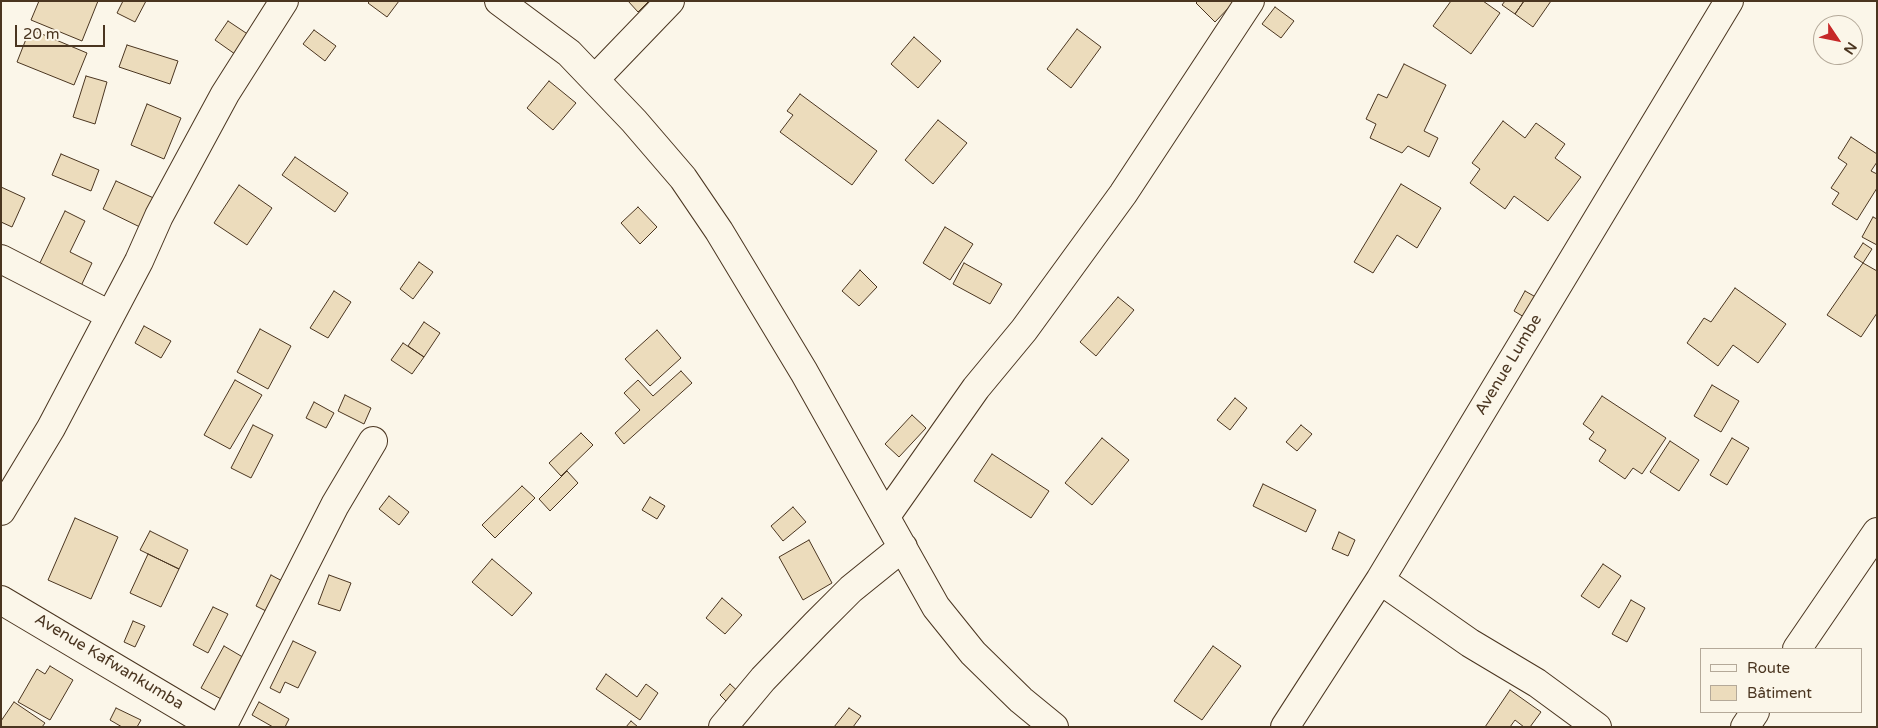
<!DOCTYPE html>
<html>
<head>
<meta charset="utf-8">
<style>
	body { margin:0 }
	#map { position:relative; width:1878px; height:728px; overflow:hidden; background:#fbf6e9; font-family:"Varela Round",sans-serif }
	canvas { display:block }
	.frame { position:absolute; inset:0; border:2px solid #4a3520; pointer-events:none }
	.legend { position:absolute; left:1700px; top:648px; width:162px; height:65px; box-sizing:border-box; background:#fbf6e9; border:1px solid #b4a999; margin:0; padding:6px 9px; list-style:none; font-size:15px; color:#4a3520 }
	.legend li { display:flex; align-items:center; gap:10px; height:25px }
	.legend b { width:25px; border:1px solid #b4a999 }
	.north { position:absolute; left:1813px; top:15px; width:50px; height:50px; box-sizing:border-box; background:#fbf6e9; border:1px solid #b4a999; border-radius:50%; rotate:124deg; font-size:14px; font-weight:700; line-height:20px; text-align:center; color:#4a3520 }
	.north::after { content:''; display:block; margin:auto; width:18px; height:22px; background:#c62828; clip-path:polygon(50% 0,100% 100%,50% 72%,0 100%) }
	.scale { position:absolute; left:15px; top:25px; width:90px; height:22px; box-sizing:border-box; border:2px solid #4a3520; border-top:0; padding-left:6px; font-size:15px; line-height:18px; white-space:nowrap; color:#4a3520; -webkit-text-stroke:4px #fbf6e9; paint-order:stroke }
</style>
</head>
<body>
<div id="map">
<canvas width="1878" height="728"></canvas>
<div class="frame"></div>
<ul class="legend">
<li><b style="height:6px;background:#fbf6e9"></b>Route</li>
<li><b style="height:14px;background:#ecdcbc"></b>Bâtiment</li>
</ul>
<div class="north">N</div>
<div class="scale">20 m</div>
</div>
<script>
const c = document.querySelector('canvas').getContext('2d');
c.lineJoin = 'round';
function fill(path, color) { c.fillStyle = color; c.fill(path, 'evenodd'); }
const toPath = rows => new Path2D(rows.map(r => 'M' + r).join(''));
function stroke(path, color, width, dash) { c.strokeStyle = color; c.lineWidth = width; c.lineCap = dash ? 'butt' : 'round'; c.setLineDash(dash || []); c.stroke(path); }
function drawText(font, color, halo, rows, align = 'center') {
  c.font = font + ' "Varela Round",sans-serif'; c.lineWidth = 4; c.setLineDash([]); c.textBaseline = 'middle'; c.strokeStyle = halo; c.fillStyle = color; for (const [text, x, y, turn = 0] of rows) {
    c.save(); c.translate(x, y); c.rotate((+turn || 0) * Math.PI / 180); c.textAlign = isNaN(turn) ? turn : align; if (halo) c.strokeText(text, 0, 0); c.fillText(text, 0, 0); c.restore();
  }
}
const building = toPath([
	[39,1,98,1,82,41,31,20,39,1],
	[123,1,146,1,135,22,117,13,123,1],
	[370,1,399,1,387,17,368,3,370,1],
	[628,1,649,1,638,12,628,1],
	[1198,1,1235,1,1215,22,1196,3,1198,1],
	[1451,1,1483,1,1500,13,1471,54,1433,26,1451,1],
	[1505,1,1524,1,1515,14,1502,5,1505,1],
	[1524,1,1551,1,1533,27,1515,14,1524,1],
	[1275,7,1294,21,1281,38,1262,24,1275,7],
	[228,21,255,39,242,59,215,40,228,21],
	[30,29,87,53,74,85,17,62,30,29],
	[1077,29,1101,47,1071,88,1047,69,1077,29],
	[314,30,336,46,325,61,303,44,314,30],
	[914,37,941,61,918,88,891,64,914,37],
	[127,45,178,61,170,84,119,67,127,45],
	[1404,64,1446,85,1424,131,1438,138,1429,157,1408,146,1402,153,1370,138,1376,124,1366,119,1378,94,1387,98,1404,64],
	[86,76,107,82,95,124,73,117,86,76],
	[549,81,576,103,553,130,527,108,549,81],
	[800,94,877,151,852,185,780,132,793,115,787,111,800,94],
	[147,104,181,118,164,159,131,145,147,104],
	[938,120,967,143,933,184,905,160,938,120],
	[1503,121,1525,138,1536,123,1565,144,1555,158,1581,177,1548,221,1514,196,1505,209,1470,183,1480,169,1472,163,1503,121],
	[1851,137,1877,154,1877,162,1871,171,1877,174,1877,188,1857,220,1832,204,1839,193,1831,188,1847,164,1838,158,1851,137],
	[61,154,99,170,91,191,52,175,61,154],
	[295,157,348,193,335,212,282,175,295,157],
	[116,181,158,200,144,229,103,209,116,181],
	[1401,184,1441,208,1417,248,1397,235,1373,273,1354,262,1401,184],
	[239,185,272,208,247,245,214,223,239,185],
	[1,187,25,198,12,227,1,222,1,187],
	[638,207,657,227,640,244,621,223,638,207],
	[65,211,85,221,70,252,92,263,80,288,38,267,65,211],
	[1873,217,1877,219,1877,245,1862,237,1873,217],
	[945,227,973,244,950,280,923,263,945,227],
	[1863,243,1872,249,1863,263,1854,257,1863,243],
	[419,262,433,272,413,299,400,289,419,262],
	[964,263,1002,284,990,304,953,284,964,263],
	[1863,263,1877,271,1877,313,1861,337,1827,315,1863,263],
	[860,270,877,287,859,306,842,291,860,270],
	[1735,288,1786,324,1758,363,1733,345,1718,366,1687,343,1704,318,1711,322,1735,288],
	[334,291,351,302,328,338,310,328,334,291],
	[1525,291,1541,300,1529,320,1514,311,1525,291],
	[1118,297,1134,310,1096,356,1080,342,1118,297],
	[424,322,440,333,424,357,408,346,424,322],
	[144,326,171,341,161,358,135,343,144,326],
	[260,329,291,346,268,389,237,372,260,329],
	[657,330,681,358,650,386,625,359,657,330],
	[403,343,424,357,412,374,391,360,403,343],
	[681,371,692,383,624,444,615,433,640,410,624,393,638,380,653,396,681,371],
	[235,380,262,395,230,449,204,435,235,380],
	[1712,385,1739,401,1721,432,1694,416,1712,385],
	[345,395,371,408,364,424,338,411,345,395],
	[1602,396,1666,438,1642,474,1633,468,1625,479,1599,461,1606,450,1589,439,1594,432,1583,424,1602,396],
	[1235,398,1247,408,1230,430,1217,420,1235,398],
	[314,402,334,413,326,428,306,418,314,402],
	[912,415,926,428,899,457,885,444,912,415],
	[253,425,273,435,251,478,231,468,253,425],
	[1301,425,1312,434,1297,451,1286,442,1301,425],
	[581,433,593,445,561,476,549,463,581,433],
	[1102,438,1129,460,1092,505,1065,483,1102,438],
	[1732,438,1749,448,1727,485,1710,475,1732,438],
	[1670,441,1699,460,1679,491,1650,472,1670,441],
	[992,454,1049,491,1031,518,974,481,992,454],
	[567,471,578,483,550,511,539,499,567,471],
	[1263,484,1316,510,1306,532,1253,506,1263,484],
	[522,486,535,498,495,538,482,525,522,486],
	[389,496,409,512,399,525,379,509,389,496],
	[650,497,665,506,657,519,642,510,650,497],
	[793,507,806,522,783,541,771,526,793,507],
	[75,518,118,537,91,599,48,580,75,518],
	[150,531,188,550,179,569,140,550,150,531],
	[1339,532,1355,540,1348,556,1332,549,1339,532],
	[809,540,832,583,803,600,779,557,809,540],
	[148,554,179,569,161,607,130,593,148,554],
	[492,559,532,593,512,616,472,582,492,559],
	[1603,564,1621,576,1599,608,1581,596,1603,564],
	[271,575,284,582,268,612,256,606,271,575],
	[329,575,351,583,340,611,318,604,329,575],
	[722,598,742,615,725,634,706,618,722,598],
	[1631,600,1645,608,1627,642,1612,634,1631,600],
	[213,607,228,614,208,653,193,645,213,607],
	[133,621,145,626,135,647,124,642,133,621],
	[293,641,316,652,298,688,285,682,280,693,270,688,293,641],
	[224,646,246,659,223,700,201,688,224,646],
	[1213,646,1241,666,1202,720,1174,701,1213,646],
	[50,666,73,680,50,720,18,702,37,669,45,674,50,666],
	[606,674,637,697,646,684,658,693,640,720,596,689,606,674],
	[730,684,743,696,732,707,720,695,730,684],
	[1510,690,1541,712,1530,727,1524,727,1515,720,1510,727,1485,727,1510,690],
	[14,702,45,723,42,727,1,727,1,721,14,702],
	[259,702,289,719,285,727,273,727,252,715,259,702],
	[116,708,141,720,137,727,122,727,110,720,116,708],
	[849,708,861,716,853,727,834,727,849,708],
	[631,721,638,727,626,727,631,721]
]);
fill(building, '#ecdcbc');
stroke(building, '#4a3520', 1);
const minor = toPath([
	[499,1,569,53,634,121,683,178,719,231,804,372,936,607,973,653,1021,700,1054,727],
	[595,79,670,1],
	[1,259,110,315],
	[1,511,51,428,139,261,159,216,225,94,284,1],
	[886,516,976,388,1024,330,1123,194,1250,1],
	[1380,580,1470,643,1537,683,1597,727],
	[1,600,215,727],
	[1797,649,1877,532],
	[222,727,335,505,373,441],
	[723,727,763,679,816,624,851,589,903,547],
	[1285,727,1380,580,1729,1],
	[1745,727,1755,712]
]);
stroke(minor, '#4a3520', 30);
stroke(minor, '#fbf6e9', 28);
drawText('16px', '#4a3520', '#fbf6e9', [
	["Avenue Lumbe",1509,365,-59],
	["Avenue Kafwankumba",109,662,31]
]);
</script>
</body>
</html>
